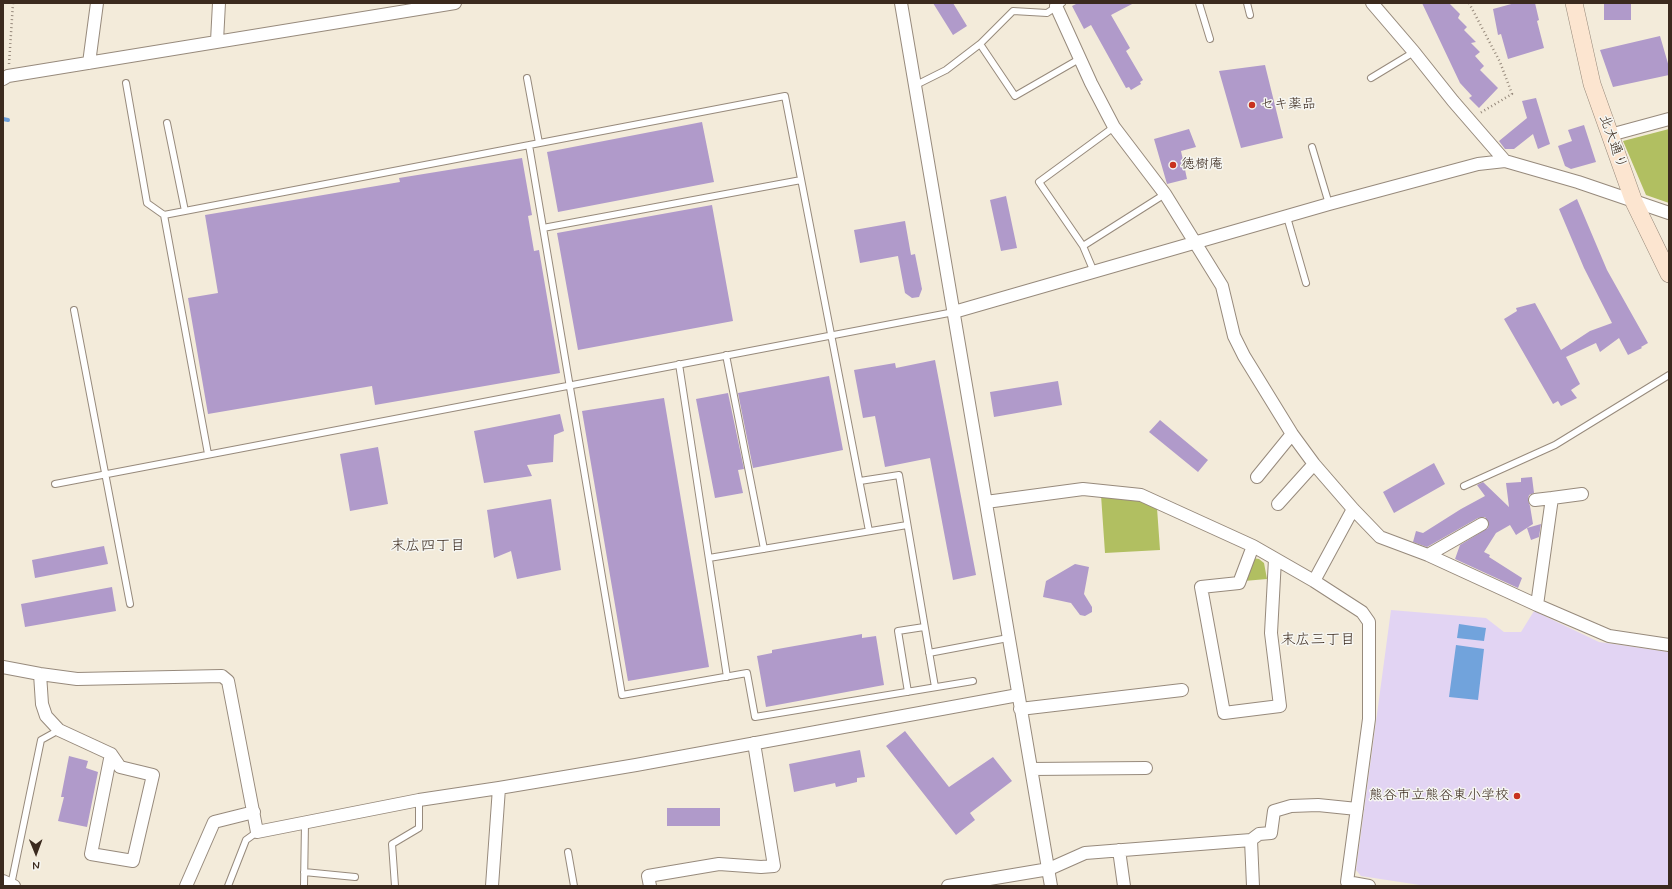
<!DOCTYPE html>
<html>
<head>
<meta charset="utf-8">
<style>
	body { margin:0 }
	#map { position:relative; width:1672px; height:889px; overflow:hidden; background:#f3ebda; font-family:Mynerve,sans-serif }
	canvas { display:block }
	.frame { position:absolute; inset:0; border:4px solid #3b2a1e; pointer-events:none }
	.north { position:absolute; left:16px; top:833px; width:40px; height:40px; -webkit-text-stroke:3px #f6f6f2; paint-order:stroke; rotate:179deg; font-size:11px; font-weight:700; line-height:16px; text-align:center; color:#3b2a1e }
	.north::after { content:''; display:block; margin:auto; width:14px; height:18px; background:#3b2a1e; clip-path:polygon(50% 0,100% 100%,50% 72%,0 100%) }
</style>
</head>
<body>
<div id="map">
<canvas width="1672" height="889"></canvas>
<div class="frame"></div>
<div class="north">N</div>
</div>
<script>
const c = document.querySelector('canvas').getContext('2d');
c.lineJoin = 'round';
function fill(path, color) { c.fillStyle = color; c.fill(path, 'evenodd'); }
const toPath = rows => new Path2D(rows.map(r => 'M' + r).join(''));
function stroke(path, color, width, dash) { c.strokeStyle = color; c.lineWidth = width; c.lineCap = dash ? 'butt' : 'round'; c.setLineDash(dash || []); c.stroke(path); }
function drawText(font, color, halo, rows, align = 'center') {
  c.font = font + ' Mynerve,"Klee One",sans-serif'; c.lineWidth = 3; c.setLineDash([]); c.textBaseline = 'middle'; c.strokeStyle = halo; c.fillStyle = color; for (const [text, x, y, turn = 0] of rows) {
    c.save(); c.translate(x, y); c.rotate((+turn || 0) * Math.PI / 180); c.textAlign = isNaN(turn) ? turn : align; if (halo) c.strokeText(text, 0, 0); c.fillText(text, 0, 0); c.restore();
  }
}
fill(toPath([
	[1391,610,1486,618,1504,632,1521,632,1534,611,1599,642,1669,652,1669,886,1426,886,1361,876,1356,870]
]), '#e2d4f3');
fill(toPath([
	[1669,129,1669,203,1646,195,1623,141],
	[1101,495,1142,500,1157,508,1160,550,1105,553],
	[1253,558,1259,559,1264,563,1267,579,1244,581]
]), '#b1bf61');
fill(toPath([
	[1459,624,1486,628,1484,641,1457,638],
	[1456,645,1484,649,1478,700,1449,697]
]), '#71a3dc');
stroke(toPath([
	[3,119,8,120]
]), '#71a3dc', 4);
fill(toPath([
	[933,3,953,3,967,26,953,35],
	[1078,3,1134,3,1111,15,1130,48,1126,51,1143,80,1140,82,1141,84,1131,90,1129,87,1126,88,1091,25,1084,29,1072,6],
	[1422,3,1449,3,1460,14,1458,18,1467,27,1464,30,1476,42,1471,43,1480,52,1475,56,1484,66,1480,70,1498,88,1479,108,1469,98,1472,96,1460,83],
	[1515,3,1535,3,1539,20,1537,21,1544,48,1508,59,1501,34,1498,35,1493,9],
	[1604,3,1631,3,1631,20,1604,20],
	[1660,36,1669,67,1669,75,1613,87,1600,50],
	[1265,65,1283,138,1241,148,1219,71],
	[1536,98,1550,144,1538,149,1533,134,1514,149,1505,149,1499,141,1527,118,1522,101],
	[702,122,714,182,558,212,547,152],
	[1584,125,1596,162,1571,169,1565,166,1558,146,1572,141,1568,130],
	[1189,129,1196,147,1181,151,1187,179,1167,184,1154,139],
	[522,158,532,215,528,216,534,251,539,250,560,373,375,405,372,386,208,414,188,298,218,293,205,215,400,182,399,178],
	[1006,196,1017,248,1001,251,990,200],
	[1577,199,1607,270,1648,343,1641,347,1642,348,1628,355,1619,338,1600,352,1596,343,1566,357,1580,384,1571,390,1577,398,1561,406,1558,401,1553,404,1504,319,1517,311,1516,308,1535,303,1561,350,1590,331,1612,323,1584,268,1559,209],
	[712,205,733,321,578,350,557,233],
	[905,221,911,255,915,254,922,289,919,297,912,298,905,293,898,256,860,263,854,230],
	[935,360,976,575,953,580,930,458,885,467,875,416,863,418,854,370,895,363,896,368],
	[829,376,843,450,753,468,738,393],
	[1058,381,1062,405,994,417,990,392],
	[728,393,744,469,738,470,743,493,715,498,696,399],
	[664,398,709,667,628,681,582,411],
	[560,414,564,431,554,435,553,462,527,465,532,476,484,483,474,431],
	[1160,420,1208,460,1198,472,1149,432],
	[378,447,388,504,350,511,340,454],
	[1434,463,1445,484,1394,513,1383,492],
	[1532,477,1534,493,1529,495,1528,500,1530,506,1533,524,1516,535,1510,525,1496,533,1484,552,1490,555,1489,557,1522,578,1518,588,1455,559,1460,545,1488,528,1489,524,1485,517,1478,518,1427,547,1413,542,1416,531,1423,533,1461,509,1485,496,1477,485,1483,482,1509,507,1506,483,1521,482,1521,478],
	[551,499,561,570,517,579,511,551,494,558,487,510],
	[1541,524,1539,537,1531,540,1527,528],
	[104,546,108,564,35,578,32,560],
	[1075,564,1089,567,1084,594,1092,607,1092,612,1085,616,1080,615,1071,603,1043,597,1046,581],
	[112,587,116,611,25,627,21,604],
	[862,634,862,638,876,636,884,685,766,707,757,656,772,653,772,650],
	[905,731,949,787,993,757,1012,781,970,813,975,820,956,835,886,746],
	[860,750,865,777,857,778,857,782,836,787,835,783,794,792,789,764],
	[69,756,88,761,86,768,98,772,87,827,58,821,64,797,61,797],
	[667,808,720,808,720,826,667,826]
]), '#b09aca');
const lane = toPath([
	[1199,3,1210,39],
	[1247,3,1250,15],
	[980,44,1015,96,1081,58],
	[527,78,539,143],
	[1371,78,1414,52],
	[126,83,147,203,164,215,208,454],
	[916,85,946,70,980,44,1013,11,1047,13,1062,3],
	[167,123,185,211],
	[1114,127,1039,182,1083,246,1165,194],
	[529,145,622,695,747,673,755,717,973,681],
	[1312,147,1329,204],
	[164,215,785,96,869,531],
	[1287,217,1306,283],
	[543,228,801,180],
	[1083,246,1094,272],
	[74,310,130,604],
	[726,355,764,549],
	[679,364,727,677],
	[860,481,899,475,935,687],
	[55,484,954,312],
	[1464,486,1555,445,1669,375],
	[709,558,907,525],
	[929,653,1008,638],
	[908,692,898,631,924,627],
	[568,852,574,886],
	[304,872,355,877],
	[11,885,41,740,59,730],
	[228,886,246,840,257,832],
	[304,886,305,823],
	[395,886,392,844,419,828,419,800]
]);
const street = toPath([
	[901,3,1051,886],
	[1372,3,1414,52,1453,101,1505,161],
	[1056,6,1091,83,1114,127,1165,194,1222,286,1234,336,1244,356,1292,434,1314,464,1353,509,1380,537,1428,555,1537,605,1609,636,1669,645],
	[217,41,219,3],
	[89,63,97,3],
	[3,79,8,76,455,3],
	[1610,135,1669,119],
	[954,312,1329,204,1478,164,1505,161,1578,182,1669,213],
	[1257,477,1292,434],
	[1552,498,1582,494],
	[1535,500,1552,498,1537,605],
	[986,502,1083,489,1141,495,1253,546,1314,581,1362,612,1369,622,1369,719,1347,882,1369,886],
	[1278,504,1314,464],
	[1253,546,1239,583,1201,587,1224,713,1280,706,1271,633,1275,559],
	[1428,555,1482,524],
	[1314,581,1353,509],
	[3,667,40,674,77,679,222,676,228,681,257,832,419,800,499,788,636,765,1018,695],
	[40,674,42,704,46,716,59,730,111,754,91,854,133,861,153,775,120,767,111,754],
	[1020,709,1182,690],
	[1031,769,1146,768],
	[1251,840,1259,834,1271,833,1274,811,1291,806,1318,805,1357,809],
	[1119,850,1124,886],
	[3,881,14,886],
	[186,886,214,822,254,812],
	[492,886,499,788],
	[650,886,648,876,719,864,761,867,774,866,754,743],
	[948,886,1049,869,1085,853,1251,840,1253,886]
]);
const secondary = toPath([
	[1574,3,1592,84,1634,202,1669,274]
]);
stroke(lane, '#978a7c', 8);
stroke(street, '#978a7c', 14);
stroke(secondary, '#978a7c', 18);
stroke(toPath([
	[1469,3,1500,62,1512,94,1480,113],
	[9,64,13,3]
]), '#978a7c', 2.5, [1, 3]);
stroke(lane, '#fff', 6);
stroke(street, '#fff', 12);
stroke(secondary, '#fce5d0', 17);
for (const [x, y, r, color] of [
	[1252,105,4,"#c8321e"],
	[1173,165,4,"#c8321e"],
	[1517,796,4,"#c8321e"]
]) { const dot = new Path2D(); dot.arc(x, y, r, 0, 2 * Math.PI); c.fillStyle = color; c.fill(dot); stroke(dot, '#f6f6f2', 1.5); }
drawText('14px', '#3b2a1e', '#f6f6f2', [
	["セキ薬品",1260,105],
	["徳樹庵",1181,165],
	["熊谷市立熊谷東小学校",1509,796,"right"]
], 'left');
drawText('14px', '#3b2a1e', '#f6f6f2', [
	["北大通り",1612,142,70]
]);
drawText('15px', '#3b2a1e', '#f6f6f2', [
	["末広四丁目",428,547],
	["末広三丁目",1318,641]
]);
</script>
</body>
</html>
